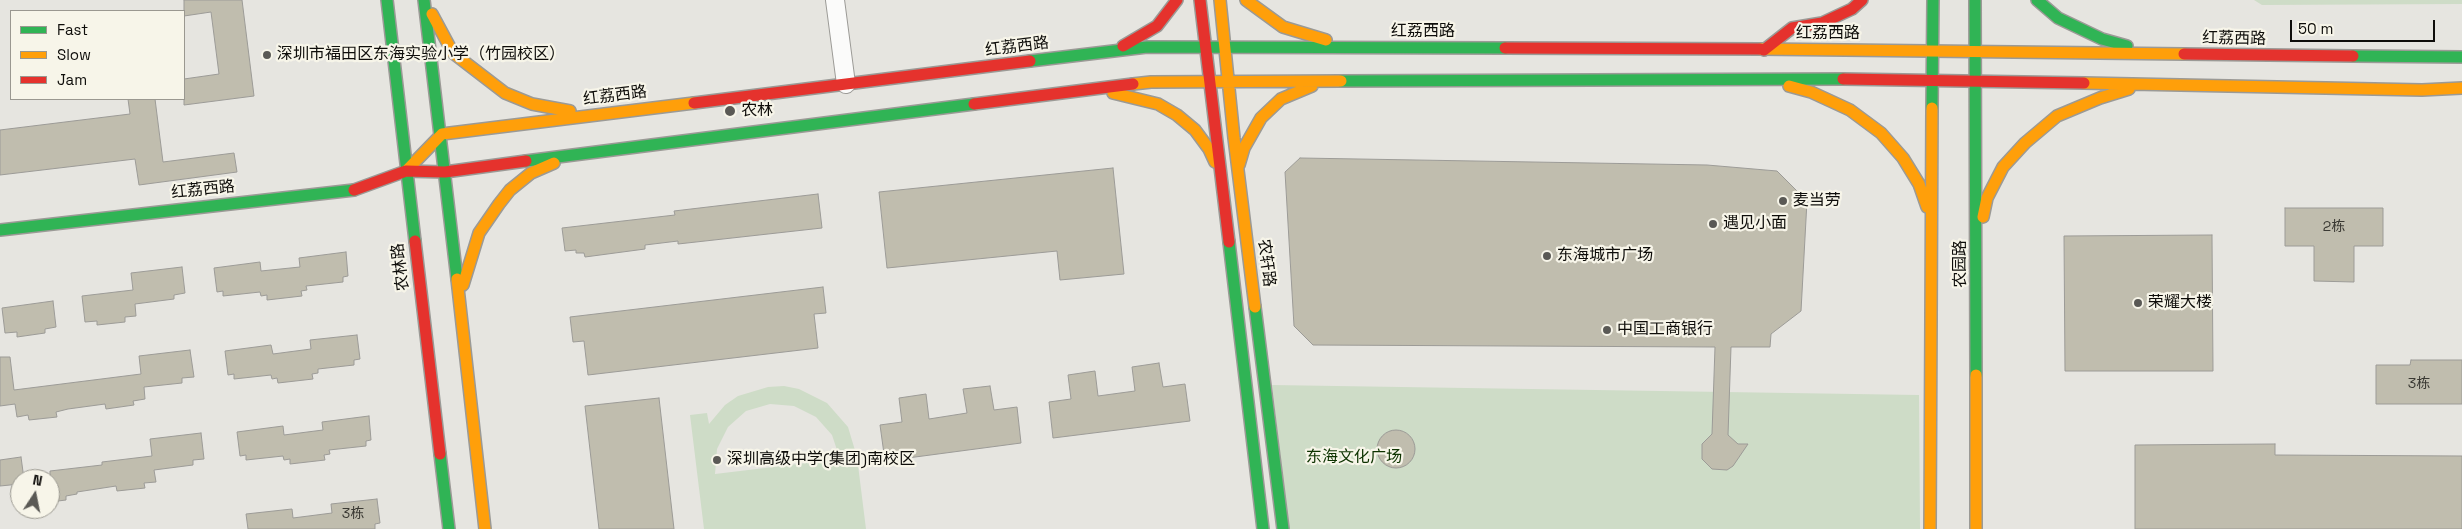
<!DOCTYPE html>
<html>
<head>
<meta charset="utf-8">
<style>
	body { margin:0 }
	#map { position:relative; width:2462px; height:529px; overflow:hidden; background:#e6e5e0; font-family:"Space Grotesk",sans-serif }
	canvas { display:block }
	.legend { position:absolute; left:10px; top:10px; width:175px; height:90px; box-sizing:border-box; background:#f7f5e9; border:1px solid #9a9890; margin:0; padding:6px 9px; list-style:none; font-size:15px; color:#0e0d0a }
	.legend li { display:flex; align-items:center; gap:10px; height:25px }
	.legend b { width:25px; border:1px solid #9a9890 }
	.north { position:absolute; left:10px; top:469px; width:50px; height:50px; box-sizing:border-box; background:#f7f5e9; border:1px solid #9a9890; border-radius:50%; rotate:11deg; font-size:14px; font-weight:700; line-height:20px; text-align:center; color:#0e0d0a }
	.north::after { content:''; display:block; margin:auto; width:18px; height:22px; background:#5a5955; clip-path:polygon(50% 0,100% 100%,50% 72%,0 100%) }
	.scale { position:absolute; left:2290px; top:20px; width:145px; height:22px; box-sizing:border-box; border:2px solid #0e0d0a; border-top:0; padding-left:6px; font-size:15px; line-height:18px; white-space:nowrap; color:#0e0d0a; -webkit-text-stroke:4px #f7f5e9; paint-order:stroke }
</style>
</head>
<body>
<div id="map">
<canvas width="2462" height="529"></canvas>
<ul class="legend">
<li><b style="height:6px;background:#30b455"></b>Fast</li>
<li><b style="height:6px;background:#ff9f0a"></b>Slow</li>
<li><b style="height:6px;background:#e5322d"></b>Jam</li>
</ul>
<div class="north">N</div>
<div class="scale">50 m</div>
</div>
<script>
const c = document.querySelector('canvas').getContext('2d');
c.lineJoin = 'round';
function fill(path, color) { c.fillStyle = color; c.fill(path, 'evenodd'); }
const toPath = rows => new Path2D(rows.map(r => 'M' + r).join(''));
function stroke(path, color, width, dash) { c.strokeStyle = color; c.lineWidth = width; c.lineCap = dash ? 'butt' : 'round'; c.setLineDash(dash || []); c.stroke(path); }
function drawText(font, color, halo, rows, align = 'center') {
  c.font = font + ' "Space Grotesk","Noto Sans SC",sans-serif'; c.lineWidth = 4.5; c.setLineDash([]); c.textBaseline = 'middle'; c.strokeStyle = halo; c.fillStyle = color; for (const [text, x, y, turn = 0] of rows) {
    c.save(); c.translate(x, y); c.rotate((+turn || 0) * Math.PI / 180); c.textAlign = isNaN(turn) ? turn : align; if (halo) c.strokeText(text, 0, 0); c.fillText(text, 0, 0); c.restore();
  }
}
fill(toPath([
	[2254,0,2462,0,2462,4,2262,5],
	[1272,385,1919,395,1920,529,1289,529],
	[784,386,799,389,827,403,848,427,857,457,866,529,704,529,690,415,707,413,709,424,725,405,738,396,768,387],
	[770,404,794,406,816,417,832,435,840,459,715,474,717,449,728,427,746,411]
]), '#cedcc7');
const building = toPath([
	[184,0,242,0,254,96,184,105,184,79,219,74,211,12,184,16,184,0],
	[128,99,155,99,163,162,234,153,237,172,139,185,135,159,0,175,0,130,130,114,128,99],
	[1300,158,1707,165,1777,171,1807,201,1801,311,1771,334,1770,347,1731,347,1728,435,1738,444,1748,444,1733,466,1727,470,1712,469,1702,459,1702,444,1712,434,1715,347,1313,345,1294,326,1285,172,1300,158],
	[1113,168,1124,274,1060,280,1057,251,887,268,879,192,1113,168],
	[818,194,822,228,678,244,678,241,645,245,645,249,585,257,584,253,576,253,576,250,565,251,562,228,675,215,674,211,818,194],
	[2285,208,2383,208,2383,246,2354,246,2354,282,2314,281,2314,246,2285,246,2285,208],
	[2212,235,2213,371,2065,371,2064,236,2212,235],
	[346,252,348,276,343,277,343,282,306,286,307,290,301,291,302,296,267,300,267,295,261,296,260,292,223,296,223,291,217,292,214,268,260,262,261,271,300,267,299,258,346,252],
	[182,267,185,293,174,295,174,299,135,304,136,316,125,317,125,322,97,325,97,321,85,322,82,296,133,290,131,273,182,267],
	[823,287,826,313,814,314,818,348,588,375,584,341,573,342,570,317,823,287],
	[53,301,56,327,45,329,45,333,17,337,17,332,5,333,2,308,53,301],
	[357,335,360,359,354,360,354,365,318,369,318,373,312,374,313,379,278,383,277,378,272,379,271,375,234,379,234,374,228,375,225,351,271,345,273,354,311,349,310,340,357,335],
	[190,350,194,377,182,378,182,383,144,387,145,399,133,401,134,405,106,409,105,404,68,409,56,412,57,417,29,420,28,415,17,417,15,404,0,406,0,357,10,357,14,390,141,374,139,356,190,350],
	[2411,360,2462,360,2462,404,2376,404,2376,365,2410,365,2411,360],
	[1159,363,1163,387,1185,384,1190,421,1053,438,1049,402,1071,399,1068,375,1095,371,1098,396,1135,391,1132,367,1159,363],
	[990,386,994,410,1017,407,1021,443,885,461,880,425,902,422,899,398,926,394,929,419,967,413,963,389,990,386],
	[659,398,674,529,599,529,585,406,659,398],
	[369,416,371,440,366,441,366,446,329,450,330,454,324,455,325,460,290,464,290,459,284,460,283,456,246,460,246,455,240,456,237,432,283,426,284,435,323,430,322,422,369,416],
	'1377 449a19 19 0 1 1 38 0a19 19 0 1 1-38 0Z',
	[201,433,204,459,193,460,193,465,154,470,156,482,144,483,145,488,117,491,116,486,77,492,77,494,66,496,66,500,50,502,50,471,102,465,102,462,152,456,150,439,201,433],
	[2275,444,2275,455,2462,456,2462,529,2135,529,2135,445,2275,444],
	[21,457,24,479,20,479,20,484,0,486,0,460,21,457],
	[377,499,380,523,375,524,375,529,248,529,246,514,292,509,293,518,332,513,331,504,377,499]
]);
fill(building, '#c0bdae');
stroke(building, '#9c9b97', 1);
const street = toPath([
	[835,0,846,84]
]);
const fast = toPath([
	[387,0,415,241],
	[424,0,457,279],
	[1975,0,1976,375],
	[2037,0,2058,18,2102,39,2127,46],
	[2353,56,2462,57],
	[1030,61,1147,47,1505,48],
	[1341,81,1843,79],
	[1932,108,1933,0],
	[526,161,974,104],
	[0,230,354,190],
	[1229,242,1263,529],
	[1255,307,1283,529],
	[440,454,449,529]
]);
const slow = toPath([
	[1220,0,1234,138,1255,307],
	[1246,0,1283,27,1326,40],
	[432,14,453,53,505,93,532,104,570,111],
	[1760,49,2184,54],
	[2084,83,2422,90,2462,88],
	[1133,84,1151,82,1341,81],
	[1789,86,1811,92,1850,110,1881,133,1903,158,1919,184,1927,207],
	[1113,93,1158,104,1177,115,1195,130,1209,149,1215,162],
	[1239,165,1244,148,1261,118,1281,99,1312,86],
	[406,171,442,134,694,103],
	[1983,217,1987,198,2003,167,2025,143,2057,116,2100,98,2129,89],
	[457,279,485,529],
	[463,285,479,233,499,204,510,190,531,173,554,163],
	[1976,375,1976,529],
	[1930,529,1932,108]
]);
const jam = toPath([
	[1200,0,1229,242],
	[1123,46,1157,26,1177,0],
	[1505,48,1760,49],
	[1764,50,1792,28,1822,23,1852,9,1862,0],
	[2184,54,2353,56],
	[1843,79,2084,83],
	[694,103,1030,61],
	[974,104,1133,84],
	[354,190,406,171,445,172,526,161],
	[415,241,440,454]
]);
stroke(street, '#9b9a96', 20);
stroke(fast, '#9b9a96', 14);
stroke(slow, '#9b9a96', 14);
stroke(jam, '#9b9a96', 14);
stroke(street, '#fbfbfa', 18);
stroke(fast, '#30b455', 11);
stroke(slow, '#ff9f0a', 11);
stroke(jam, '#e5322d', 11);
for (const [x, y, r, color] of [
	[267,55,5,"#5a5955"],
	[730,111,6,"#5a5955"],
	[1783,201,5,"#5a5955"],
	[1713,224,5,"#5a5955"],
	[1547,256,5,"#5a5955"],
	[2138,303,5,"#5a5955"],
	[1607,330,5,"#5a5955"],
	[717,460,5,"#5a5955"]
]) { const dot = new Path2D(); dot.arc(x, y, r, 0, 2 * Math.PI); c.fillStyle = color; c.fill(dot); stroke(dot, '#f7f5e9', 2); }
drawText('14px', '#3a3933', null, [
	["2栋",2334,227],
	["3栋",2419,384],
	["3栋",353,514]
]);
drawText('16px', '#0e0d0a', '#f7f5e9', [
	["红荔西路",1423,32],
	["红荔西路",1828,34],
	["红荔西路",2234,39,1],
	["红荔西路",1017,47,-7],
	["红荔西路",615,96,-7],
	["红荔西路",203,190,-6],
	["农轩路",1266,263,83],
	["农园路",1961,264,-90],
	["农林路",401,267,-97]
]);
drawText('16px', '#0e0d0a', '#f7f5e9', [
	["深圳市福田区东海实验小学（竹园校区）",277,55],
	["农林",741,111],
	["麦当劳",1793,201],
	["遇见小面",1723,224],
	["东海城市广场",1557,256],
	["荣耀大楼",2148,303],
	["中国工商银行",1617,330],
	["深圳高级中学(集团)南校区",727,460]
], 'left');
drawText('16px', '#0d3300', '#f7f5e9', [
	["东海文化广场",1354,458]
]);
</script>
</body>
</html>
